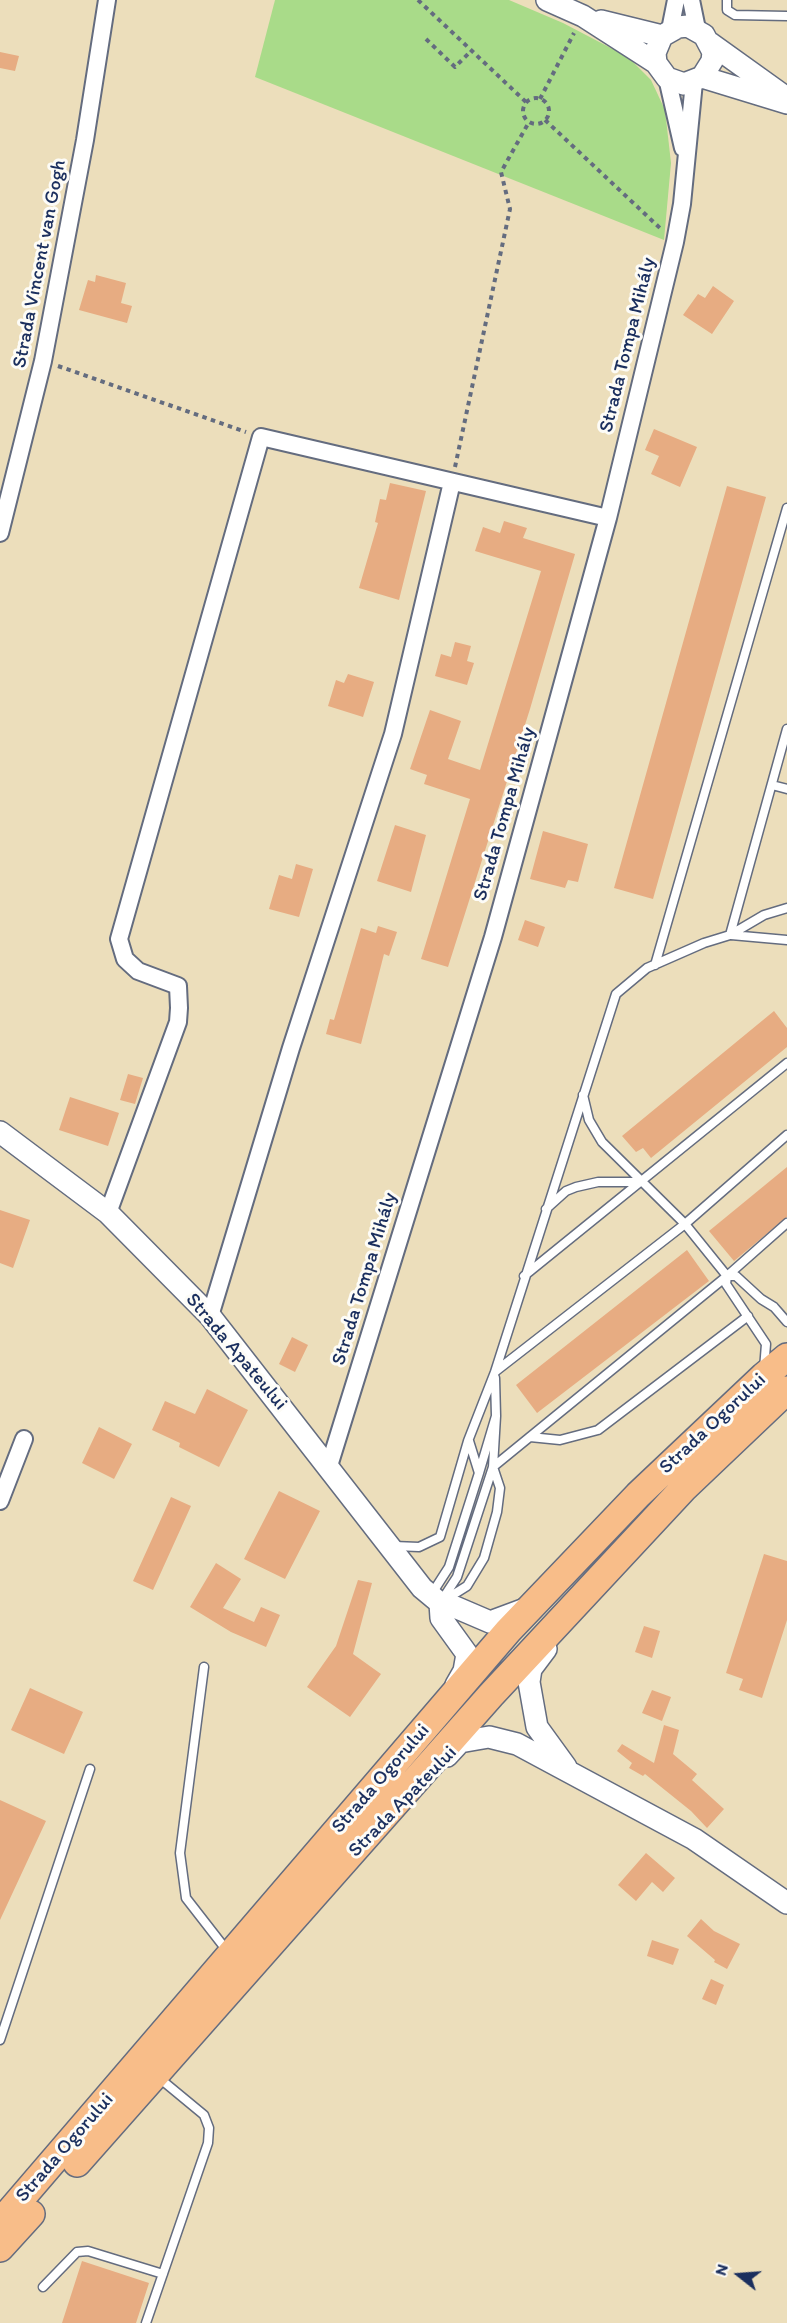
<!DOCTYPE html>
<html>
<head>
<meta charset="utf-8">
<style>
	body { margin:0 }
	#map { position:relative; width:787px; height:2323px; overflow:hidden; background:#ecdebb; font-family:Itim,sans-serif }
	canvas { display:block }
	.north { position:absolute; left:709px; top:2245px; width:60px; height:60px; -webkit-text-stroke:4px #fdfcf7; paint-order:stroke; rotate:287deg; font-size:16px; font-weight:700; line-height:24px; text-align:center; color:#1b2f5e }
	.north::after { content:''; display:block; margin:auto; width:21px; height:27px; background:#1b2f5e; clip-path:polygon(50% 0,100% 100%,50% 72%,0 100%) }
</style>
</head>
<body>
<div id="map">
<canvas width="787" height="2323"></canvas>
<div class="north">N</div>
</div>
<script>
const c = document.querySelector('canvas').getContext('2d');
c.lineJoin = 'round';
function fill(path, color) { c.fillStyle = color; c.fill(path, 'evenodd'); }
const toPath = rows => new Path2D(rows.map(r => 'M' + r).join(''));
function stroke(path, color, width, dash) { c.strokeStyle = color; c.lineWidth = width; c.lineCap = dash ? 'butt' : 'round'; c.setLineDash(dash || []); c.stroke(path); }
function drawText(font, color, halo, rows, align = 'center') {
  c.font = font + ' Itim,sans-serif'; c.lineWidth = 6; c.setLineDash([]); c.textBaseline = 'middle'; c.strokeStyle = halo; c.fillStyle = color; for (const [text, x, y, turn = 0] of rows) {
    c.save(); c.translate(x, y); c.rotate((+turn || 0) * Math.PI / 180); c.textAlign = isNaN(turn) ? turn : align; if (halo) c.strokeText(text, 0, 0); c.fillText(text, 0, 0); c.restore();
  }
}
fill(toPath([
	[275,0,509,0,563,23,628,57,651,80,665,110,671,163,664,240,255,77]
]), '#a9db89');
fill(toPath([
	[0,52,19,56,15,71,0,68],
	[96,275,126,283,121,303,132,306,127,323,79,310,88,280,95,282],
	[713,286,734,301,712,334,683,315,698,294,705,298],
	[654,429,697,447,680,487,651,474,659,456,645,450],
	[390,483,426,491,399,600,359,588,378,523,375,522,380,499,386,500],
	[727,486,766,497,653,899,614,888],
	[504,521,527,528,523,538,575,554,530,709,448,967,421,959,470,799,424,784,427,775,410,769,430,710,461,721,448,759,480,770,541,571,475,551,483,527,500,533],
	[455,642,471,646,467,661,474,663,467,685,435,676,441,654,451,657],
	[348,674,374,682,363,717,328,706,336,680,344,683],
	[395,825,426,835,411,892,377,881],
	[543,831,588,844,578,882,568,880,565,888,530,879],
	[296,864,313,869,299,917,269,909,279,875,292,879],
	[525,920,545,927,538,947,518,940],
	[378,926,397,932,389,956,384,954,361,1044,326,1034,330,1019,334,1020,361,928,376,933],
	[774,1011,787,1028,787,1047,651,1158,643,1148,636,1152,622,1136],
	[128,1074,143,1078,135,1104,120,1100],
	[70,1097,119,1113,108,1146,59,1130],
	[787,1167,787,1217,734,1261,709,1231],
	[0,1210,30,1220,13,1268,0,1263],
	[687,1250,709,1281,537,1413,516,1385],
	[292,1337,308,1345,295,1372,279,1364],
	[207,1389,248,1410,219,1467,179,1447,180,1443,152,1430,165,1401,195,1414],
	[99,1427,132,1444,114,1479,82,1463],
	[279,1491,320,1511,285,1579,244,1559],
	[171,1497,191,1506,153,1590,133,1581],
	[764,1554,787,1561,787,1620,762,1698,739,1690,743,1679,726,1673],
	[216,1563,241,1579,223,1608,254,1622,261,1607,280,1615,266,1647,231,1632,190,1607],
	[358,1580,372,1583,353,1654,381,1674,350,1717,307,1687,336,1646],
	[644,1626,660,1631,652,1658,635,1652],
	[30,1688,83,1712,64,1754,11,1730],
	[652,1690,671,1697,662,1721,642,1713],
	[664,1725,679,1730,673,1754,697,1774,692,1780,724,1809,707,1828,691,1811,645,1774,643,1776,629,1768,632,1763,617,1751,622,1744,654,1763],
	[0,1800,46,1821,0,1920],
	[646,1853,675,1878,663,1892,652,1882,636,1901,618,1885],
	[701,1919,714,1931,740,1944,727,1969,714,1962,715,1960,687,1936],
	[652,1940,679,1949,673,1965,647,1956],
	[711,1979,724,1985,716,2005,702,1999],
	[82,2261,149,2283,136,2323,62,2323]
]), '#e7ac82');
const service = toPath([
	[727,0,727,10,735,15,787,16],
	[772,785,787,789],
	[730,935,787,729],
	[731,935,787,940],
	[655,965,787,508],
	[583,1095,589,1120,602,1142,685,1224,727,1276],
	[546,1209,566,1191,576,1187,598,1182,643,1182],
	[524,1276,787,1063],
	[764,1369,766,1344,726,1284,727,1276,736,1276,761,1299,774,1307,787,1322],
	[496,1371,685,1224,787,1135],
	[496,1416,493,1467,727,1276,787,1223],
	[530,1437,560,1440,598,1430,748,1316],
	[469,1441,479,1473],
	[493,1467,500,1488,497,1512,484,1558,467,1586,440,1603,457,1577,493,1467],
	[394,1546,419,1547,440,1537,468,1441,495,1372,616,994,647,968,704,943,730,935,764,915,787,908],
	[431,1595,449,1567,479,1473,496,1416,495,1378],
	[204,1667,180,1853,186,1898,228,1952],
	[0,2040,90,1769],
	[43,2287,77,2252,88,2251,163,2274],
	[146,2323,208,2143,209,2128,204,2115,158,2077]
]);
const minor = toPath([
	[691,0,697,29],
	[670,30,676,0],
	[667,78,683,148],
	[0,533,43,361,85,140,107,0],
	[108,1213,178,1022,179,1008,178,986,138,971,125,959,119,939,261,437,608,518],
	[210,1316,291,1048,393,734,452,482],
	[329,1466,493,937,608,518,675,242,682,204,694,82],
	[0,1501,24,1439]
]);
const tertiary = toPath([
	[547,0,583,16,656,63],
	[601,21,662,36],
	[710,43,784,96],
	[702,77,712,61,713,52,704,35,688,26,678,27,662,36,655,53,656,63,667,78,684,84,702,77,787,103],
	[0,1132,108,1213,210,1316,422,1588,440,1603,455,1607,490,1622,525,1609],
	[440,1603,441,1618,467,1654,464,1671,456,1685],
	[546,1649,531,1669,529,1682,537,1727,566,1767],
	[447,1756,460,1742,477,1739,489,1737,517,1744,694,1839,787,1903]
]);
const trunk = toPath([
	[77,2163,491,1695,683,1489,787,1390],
	[0,2223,508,1631,638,1495,764,1376,787,1357],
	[0,2248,31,2214]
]);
stroke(service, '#646c7f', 11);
stroke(minor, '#646c7f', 20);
stroke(tertiary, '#646c7f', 24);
stroke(trunk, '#646c7f', 30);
stroke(toPath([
	[418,0,526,102],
	[426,39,455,67,471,51],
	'523 111a13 13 0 1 1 26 0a13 13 0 1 1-26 0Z',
	[540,99,574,33],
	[545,120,661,229],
	[58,366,246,432],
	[455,467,510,209,501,172,529,122]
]), '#646c7f', 4, [4.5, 4.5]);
stroke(service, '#fff', 8);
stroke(minor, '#fff', 16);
stroke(tertiary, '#fff', 21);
stroke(trunk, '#f8bd89', 27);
drawText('20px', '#1b2f5e', '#fdfcf7', [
	["Strada Vincent van Gogh",40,264,-79],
	["Strada Tompa Mihály",628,345,-76],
	["Strada Tompa Mihály",505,814,-74],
	["Strada Tompa Mihály",365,1279,-73],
	["Strada Apateului",236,1352,50],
	["Strada Ogorului",713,1424,-43],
	["Strada Ogorului",381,1779,-49],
	["Strada Apateului",403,1802,-46],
	["Strada Ogorului",65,2148,-49]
]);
</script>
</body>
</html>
